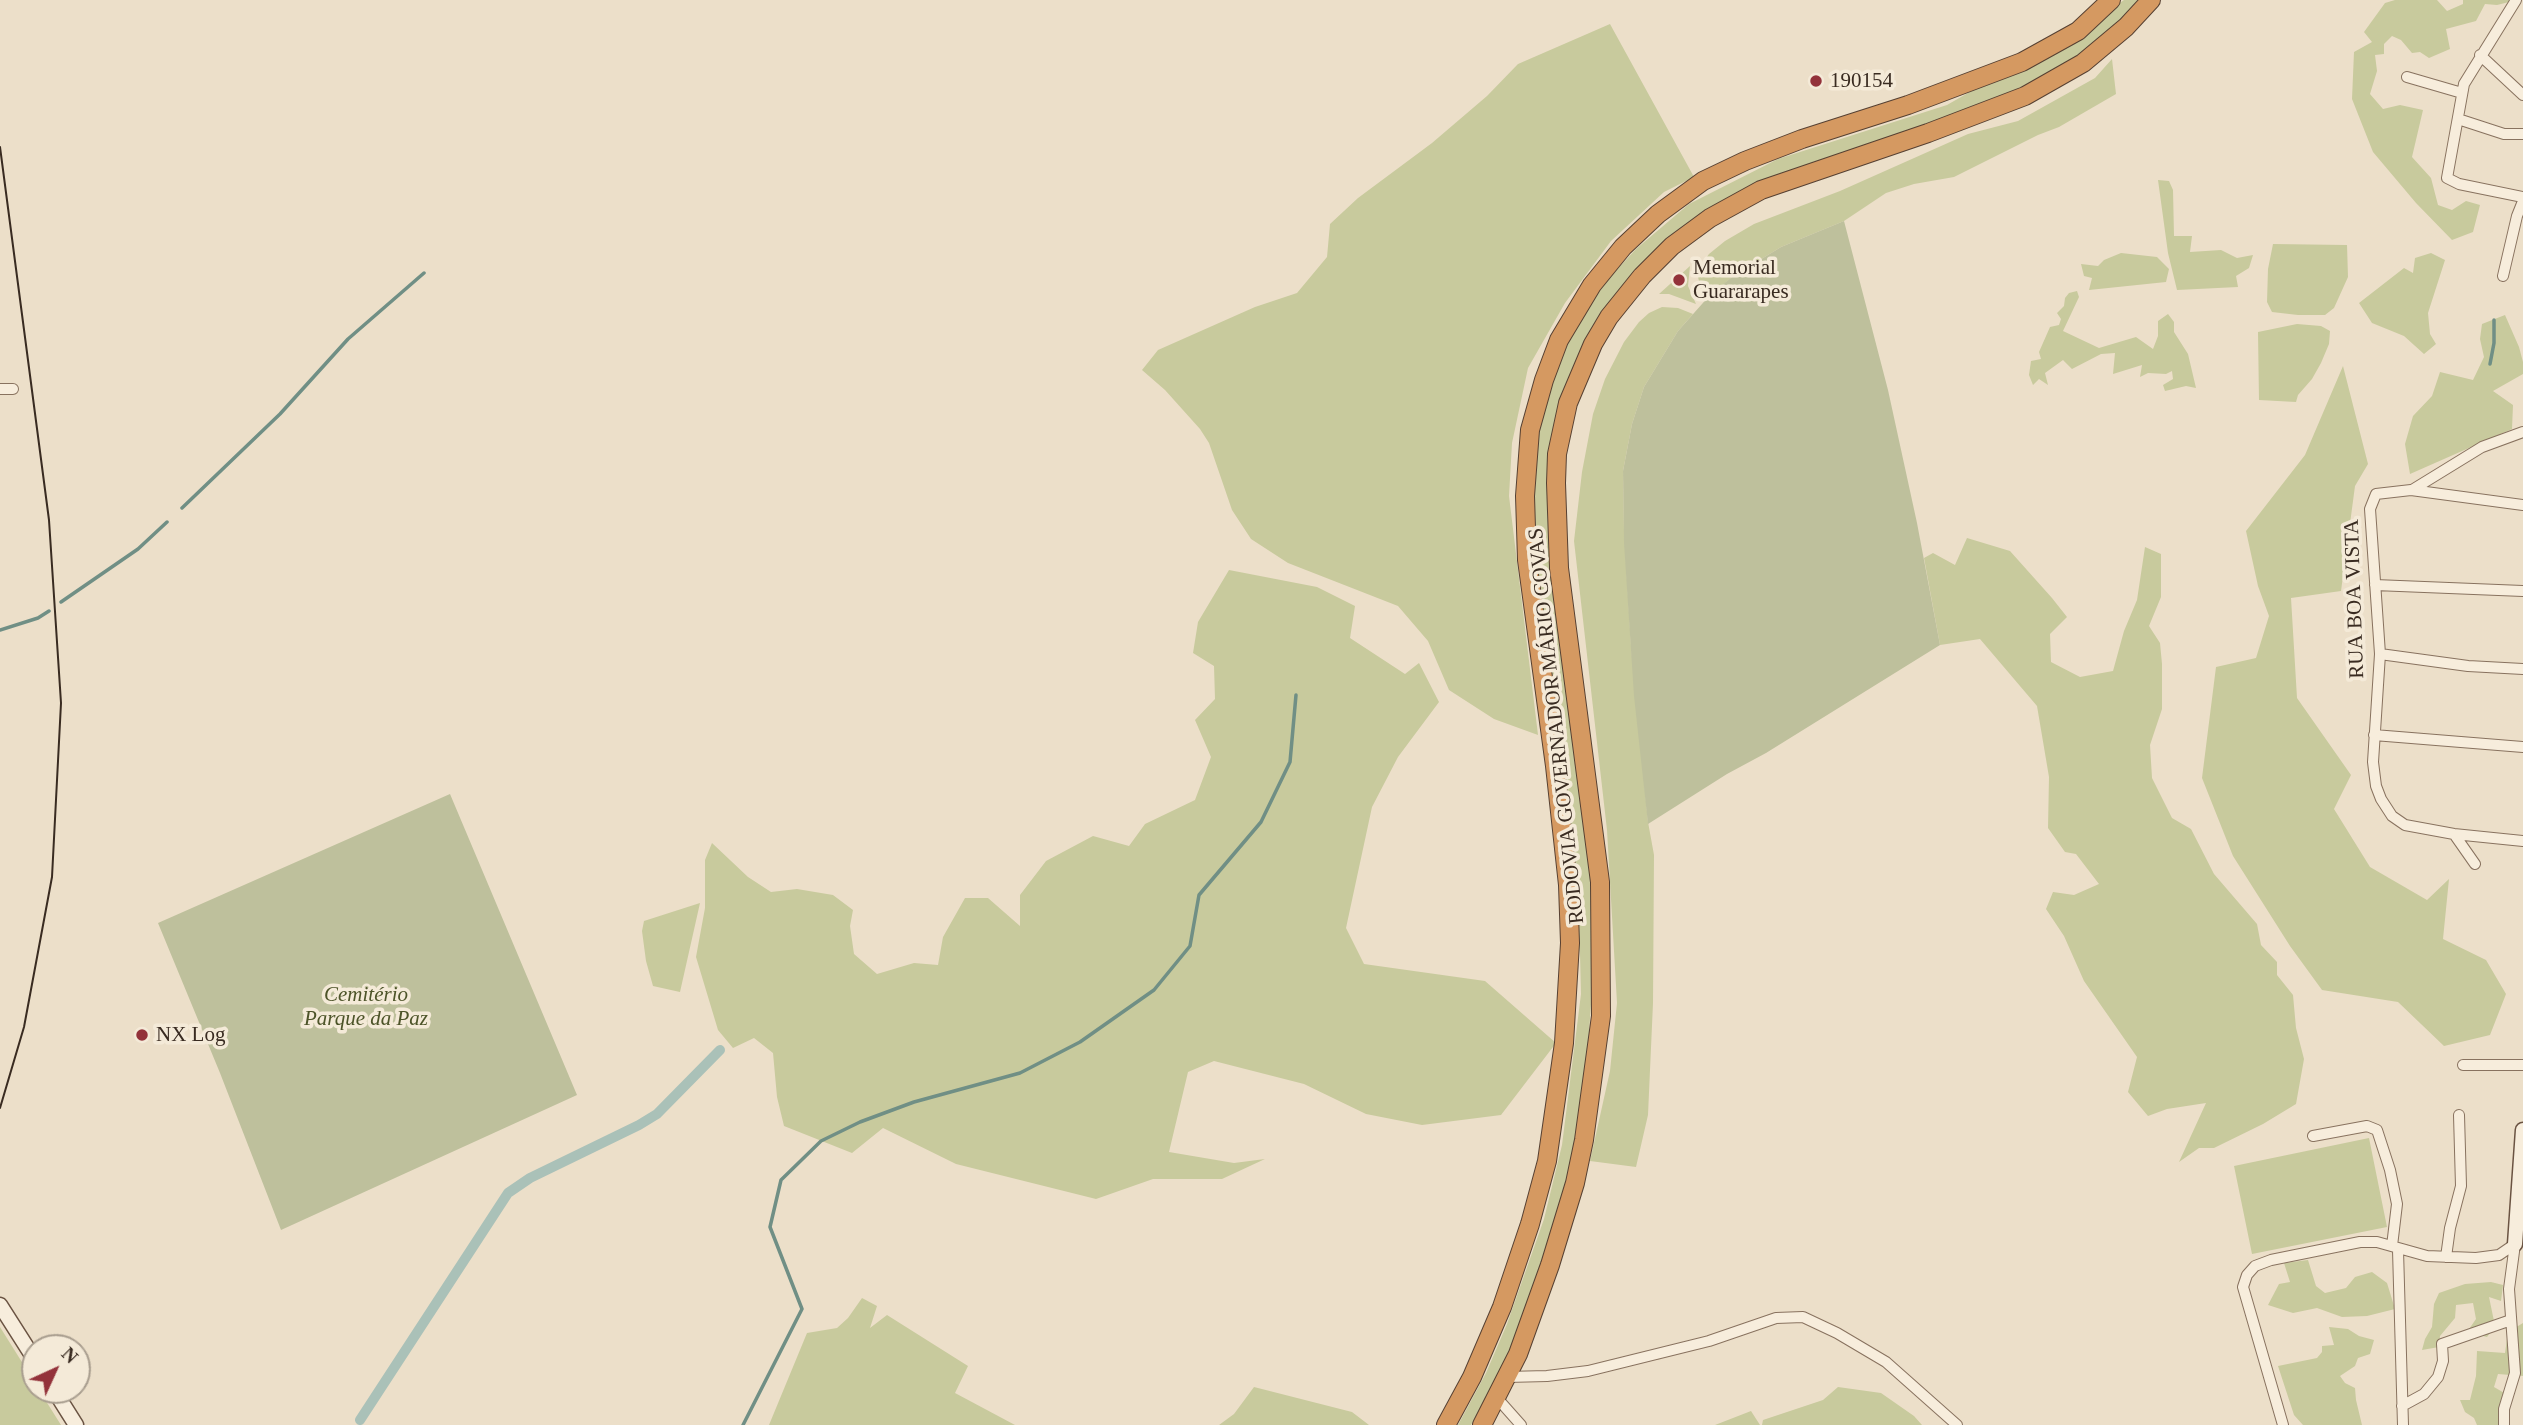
<!DOCTYPE html>
<html>
<head>
<meta charset="utf-8">
<style>
	body { margin:0 }
	#map { position:relative; width:2523px; height:1425px; overflow:hidden; background:#ecdfc9; font-family:"Times New Roman",serif }
	canvas { display:block }
	.north { position:absolute; left:21px; top:1334px; width:70px; height:70px; box-sizing:border-box; background:#f4ead8; border:2px solid #a99e8f; border-radius:50%; rotate:45deg; font-size:19px; font-weight:700; line-height:28px; text-align:center; color:#392b21 }
	.north::after { content:''; display:block; margin:auto; width:24px; height:32px; background:#93323a; clip-path:polygon(50% 0,100% 100%,50% 72%,0 100%) }
</style>
</head>
<body>
<div id="map">
<canvas width="2523" height="1425"></canvas>
<div class="north">N</div>
</div>
<script>
const c = document.querySelector('canvas').getContext('2d');
c.lineJoin = 'round';
function fill(path, color) { c.fillStyle = color; c.fill(path, 'evenodd'); }
const toPath = rows => new Path2D(rows.map(r => 'M' + r).join(''));
function stroke(path, color, width, dash) { c.strokeStyle = color; c.lineWidth = width; c.lineCap = dash ? 'butt' : 'round'; c.setLineDash(dash || []); c.stroke(path); }
function drawText(font, color, halo, rows, align = 'center') {
  c.font = font + ' "Times New Roman",serif'; c.lineWidth = 7; c.setLineDash([]); c.textBaseline = 'middle'; c.strokeStyle = halo; c.fillStyle = color; for (const [text, x, y, turn = 0] of rows) {
    c.save(); c.translate(x, y); c.rotate((+turn || 0) * Math.PI / 180); c.textAlign = isNaN(turn) ? turn : align; if (halo) c.strokeText(text, 0, 0); c.fillText(text, 0, 0); c.restore();
  }
}
fill(toPath([
	[2124,0,2144,0,2090,51,2022,92,1759,185,1611,305,1551,455,1591,889,1593,977,1584,1101,1561,1211,1507,1359,1471,1425,1458,1425,1486,1373,1507,1324,1544,1219,1562,1145,1581,994,1580,954,1533,524,1531,476,1538,433,1555,364,1589,305,1610,277,1636,249,1689,204,1778,159,1947,105,2092,22],
	[2395,0,2437,0,2447,11,2463,4,2463,0,2510,0,2509,2,2497,5,2485,4,2476,21,2446,29,2450,49,2429,58,2420,52,2412,53,2401,40,2392,36,2384,44,2384,54,2375,55,2377,71,2370,94,2383,109,2400,105,2423,110,2412,157,2431,178,2438,205,2452,210,2466,201,2480,205,2473,232,2452,240,2416,203,2373,152,2352,99,2354,52,2372,42,2364,32,2385,3],
	[1610,24,1694,177,1664,192,1611,241,1565,303,1528,368,1512,443,1509,496,1538,735,1494,719,1449,690,1428,641,1398,606,1288,563,1251,539,1232,510,1209,443,1200,429,1165,390,1142,370,1158,350,1255,307,1297,293,1327,257,1330,224,1358,198,1432,143,1487,96,1518,64],
	[2112,59,2116,94,2059,127,2038,135,1954,177,1914,184,1886,193,1844,221,1781,247,1732,277,1705,301,1703,298,1698,277,1701,265,1709,254,1725,241,1754,224,1840,191,1968,134,2018,121,2095,78],
	[2158,180,2169,181,2173,190,2174,236,2192,236,2190,252,2221,250,2237,258,2253,255,2249,268,2236,276,2238,287,2177,290,2168,253],
	[2273,244,2347,245,2348,277,2334,308,2325,315,2298,315,2272,312,2267,302,2268,269],
	[2121,253,2157,257,2169,269,2166,282,2089,290,2092,278,2084,276,2081,264,2098,266,2104,260],
	[2431,253,2445,260,2428,313,2430,334,2436,344,2424,354,2404,336,2372,323,2359,303,2404,268,2413,273,2415,258],
	[1690,266,1688,286,1696,304,1669,294,1659,294],
	[2077,291,2079,297,2063,331,2099,348,2136,337,2153,349,2158,336,2158,321,2168,314,2174,322,2174,332,2188,354,2196,388,2186,386,2165,391,2163,385,2173,379,2172,371,2166,374,2148,373,2140,377,2142,365,2113,374,2115,353,2101,354,2072,369,2063,360,2045,373,2048,385,2039,379,2033,385,2029,375,2031,361,2041,359,2039,352,2050,327,2059,325,2061,319,2057,313,2064,306,2065,298,2069,293],
	[1662,307,1678,308,1693,314,1678,331,1644,387,1632,424,1623,471,1624,530,1631,646,1648,822,1654,855,1653,1003,1648,1115,1636,1167,1590,1161,1610,1071,1617,1003,1607,830,1574,541,1582,472,1593,414,1605,379,1624,342,1639,322,1649,313],
	[2505,315,2519,347,2523,362,2523,374,2493,391,2513,405,2512,429,2410,474,2405,444,2413,416,2432,396,2440,372,2473,380,2484,357,2480,339,2482,324],
	[2297,324,2321,326,2330,331,2329,344,2321,363,2312,379,2298,395,2296,402,2259,400,2258,332],
	[2343,366,2368,464,2355,486,2341,591,2291,598,2297,698,2351,775,2334,809,2370,867,2427,900,2449,879,2443,939,2486,960,2506,994,2490,1035,2444,1046,2398,1002,2322,990,2290,946,2233,856,2202,778,2216,667,2256,658,2269,616,2258,586,2246,531,2305,455],
	[1967,538,2010,551,2052,598,2067,617,2050,634,2051,662,2080,677,2113,671,2124,631,2137,600,2145,547,2161,554,2161,597,2149,626,2160,643,2162,664,2162,709,2150,745,2152,778,2172,818,2191,829,2214,874,2257,924,2261,945,2277,962,2277,975,2293,995,2296,1028,2304,1059,2296,1104,2263,1124,2214,1148,2199,1148,2179,1162,2206,1103,2167,1109,2148,1116,2128,1092,2137,1057,2084,981,2064,936,2046,909,2053,892,2074,895,2099,884,2076,854,2065,852,2048,828,2049,777,2037,706,1980,639,1940,645,1924,558,1933,553,1955,565],
	[1229,570,1317,587,1355,606,1350,638,1405,674,1419,663,1439,702,1398,757,1372,807,1346,928,1364,964,1485,981,1556,1043,1501,1115,1422,1125,1366,1114,1304,1084,1214,1061,1188,1072,1169,1152,1234,1163,1265,1159,1222,1179,1153,1179,1096,1199,956,1164,883,1128,852,1153,784,1126,777,1097,773,1053,754,1038,733,1048,718,1030,696,957,705,908,705,860,712,843,748,877,771,892,797,889,833,895,853,910,850,926,854,954,877,974,914,963,938,965,943,937,965,898,988,898,1020,926,1020,895,1046,861,1093,836,1129,846,1145,824,1195,800,1211,757,1195,720,1215,699,1214,666,1193,653,1198,622],
	[700,903,680,992,653,986,646,961,642,931,644,921],
	[2369,1138,2387,1227,2252,1254,2234,1166],
	[2308,1260,2316,1286,2325,1293,2346,1288,2355,1277,2372,1272,2387,1283,2395,1309,2367,1316,2342,1317,2317,1308,2293,1313,2268,1305,2279,1284,2290,1282,2284,1263],
	[2491,1282,2503,1285,2501,1301,2489,1297,2495,1326,2487,1337,2467,1332,2476,1319,2473,1303,2456,1305,2455,1318,2440,1336,2439,1347,2422,1350,2425,1339,2432,1327,2434,1304,2439,1293,2465,1284],
	[862,1298,877,1306,870,1328,887,1315,968,1366,955,1393,1015,1425,769,1425,807,1333,837,1328,848,1318],
	[2523,1323,2523,1376,2498,1374,2494,1387,2506,1394,2506,1425,2477,1425,2474,1418,2465,1412,2460,1400,2470,1400,2476,1376,2477,1351,2505,1353,2508,1332],
	[0,1327,35,1383,35,1390,39,1390,61,1425,0,1425],
	[2329,1327,2348,1329,2359,1336,2374,1340,2370,1354,2358,1358,2355,1366,2340,1376,2345,1383,2355,1388,2356,1400,2362,1425,2303,1425,2294,1415,2278,1366,2317,1358,2322,1352,2322,1346,2334,1345],
	[1254,1387,1352,1412,1369,1425,1219,1425,1234,1414],
	[1838,1387,1881,1393,1914,1416,1922,1425,1762,1425,1763,1420,1823,1400],
	[1751,1411,1760,1425,1715,1425]
]), '#c8ca9d');
fill(toPath([
	[1844,221,1888,390,1917,523,1940,645,1766,753,1727,774,1648,824,1634,696,1624,543,1623,471,1632,424,1644,387,1678,331,1710,295,1732,277,1781,247],
	[450,794,577,1095,281,1230,220,1073,158,923]
]), '#bec09c');
stroke(toPath([
	[2490,364,2494,343,2494,320],
	[182,508,280,414,348,339,424,273],
	[61,602,138,549,167,522],
	[0,630,38,618,49,611],
	[743,1425,802,1309,770,1227,781,1180,821,1141,860,1122,914,1102,1020,1073,1080,1042,1154,990,1190,946,1199,895,1261,822,1290,762,1296,695]
]), '#708f85', 3.5);
stroke(toPath([
	[360,1420,508,1193,530,1178,639,1125,657,1114,720,1050]
]), '#aac1b8', 10);
const street = toPath([
	[2516,0,2464,84,2447,178,2459,184,2523,197],
	[2480,55,2523,95],
	[2407,77,2462,93],
	[2458,119,2504,134,2523,134],
	[2503,276,2517,216,2523,201],
	[0,389,13,389],
	[2412,490,2482,447,2523,432],
	[2523,505,2411,490,2376,494,2370,509,2380,654,2373,762,2376,786,2381,799,2392,816,2405,825,2454,834,2523,841],
	[2375,585,2523,591],
	[2380,654,2468,666,2523,669],
	[2374,735,2523,747],
	[2454,834,2475,864],
	[2463,1065,2523,1065],
	[2313,1136,2367,1126,2377,1130,2390,1170,2397,1204,2392,1246],
	[2398,1250,2403,1425],
	[2446,1257,2450,1228,2461,1186,2459,1115],
	[1507,1377,1547,1376,1588,1371,1709,1341,1776,1318,1803,1317,1837,1333,1886,1362,1957,1425],
	[1497,1398,1521,1425],
	[2402,1406,2424,1394,2438,1377,2443,1361,2442,1344,2511,1320],
	[2283,1425,2243,1287,2247,1275,2255,1266,2271,1260,2360,1242,2377,1242,2427,1256,2476,1258,2499,1255,2515,1244],
	[2504,1425,2504,1409,2515,1373,2509,1289,2515,1244]
]);
const secondary = toPath([
	[2515,1244,2523,1130],
	[0,1305,35,1360],
	[54,1390,76,1425]
]);
const highway = toPath([
	[1446,1425,1472,1377,1502,1307,1530,1224,1547,1161,1564,1043,1570,943,1568,885,1555,766,1527,560,1525,496,1530,430,1544,380,1559,340,1592,285,1623,247,1658,214,1703,181,1745,161,1802,139,1908,105,2022,62,2078,31,2111,0],
	[1482,1425,1518,1354,1550,1265,1575,1183,1584,1140,1601,1016,1600,882,1559,568,1556,483,1557,454,1568,403,1593,344,1609,317,1642,276,1672,246,1710,218,1761,190,1928,133,2025,96,2083,63,2126,27,2151,0]
]);
stroke(street, '#88725f', 12);
stroke(secondary, '#6a5342', 17);
stroke(highway, '#564032', 20);
stroke(street, '#f7eddc', 10);
stroke(secondary, '#f7eddc', 14);
stroke(highway, '#d59961', 18);
stroke(toPath([
	[0,147,49,520,61,703,52,877,24,1027,0,1108]
]), '#392b21', 2);
for (const [x, y, r, color] of [
	[1816,81,7,"#93323a"],
	[1679,280,7,"#93323a"],
	[142,1035,7,"#93323a"]
]) { const dot = new Path2D(); dot.arc(x, y, r, 0, 2 * Math.PI); c.fillStyle = color; c.fill(dot); stroke(dot, '#f4ead8', 2.5); }
drawText('21px', '#392b21', '#f4ead8', [
	["190154",1830,81],
	["Memorial",1693,268],
	["Guararapes",1693,292],
	["NX Log",156,1035]
], 'left');
drawText('21px', '#392b21', '#f4ead8', [
	["RUA BOA VISTA",2355,599,-92],
	["RODOVIA GOVERNADOR MÁRIO COVAS",1557,726,-96]
]);
drawText('italic 21px', '#4d5429', '#f4ead8', [
	["Cemitério",366,995],
	["Parque da Paz",366,1019]
]);
</script>
</body>
</html>
